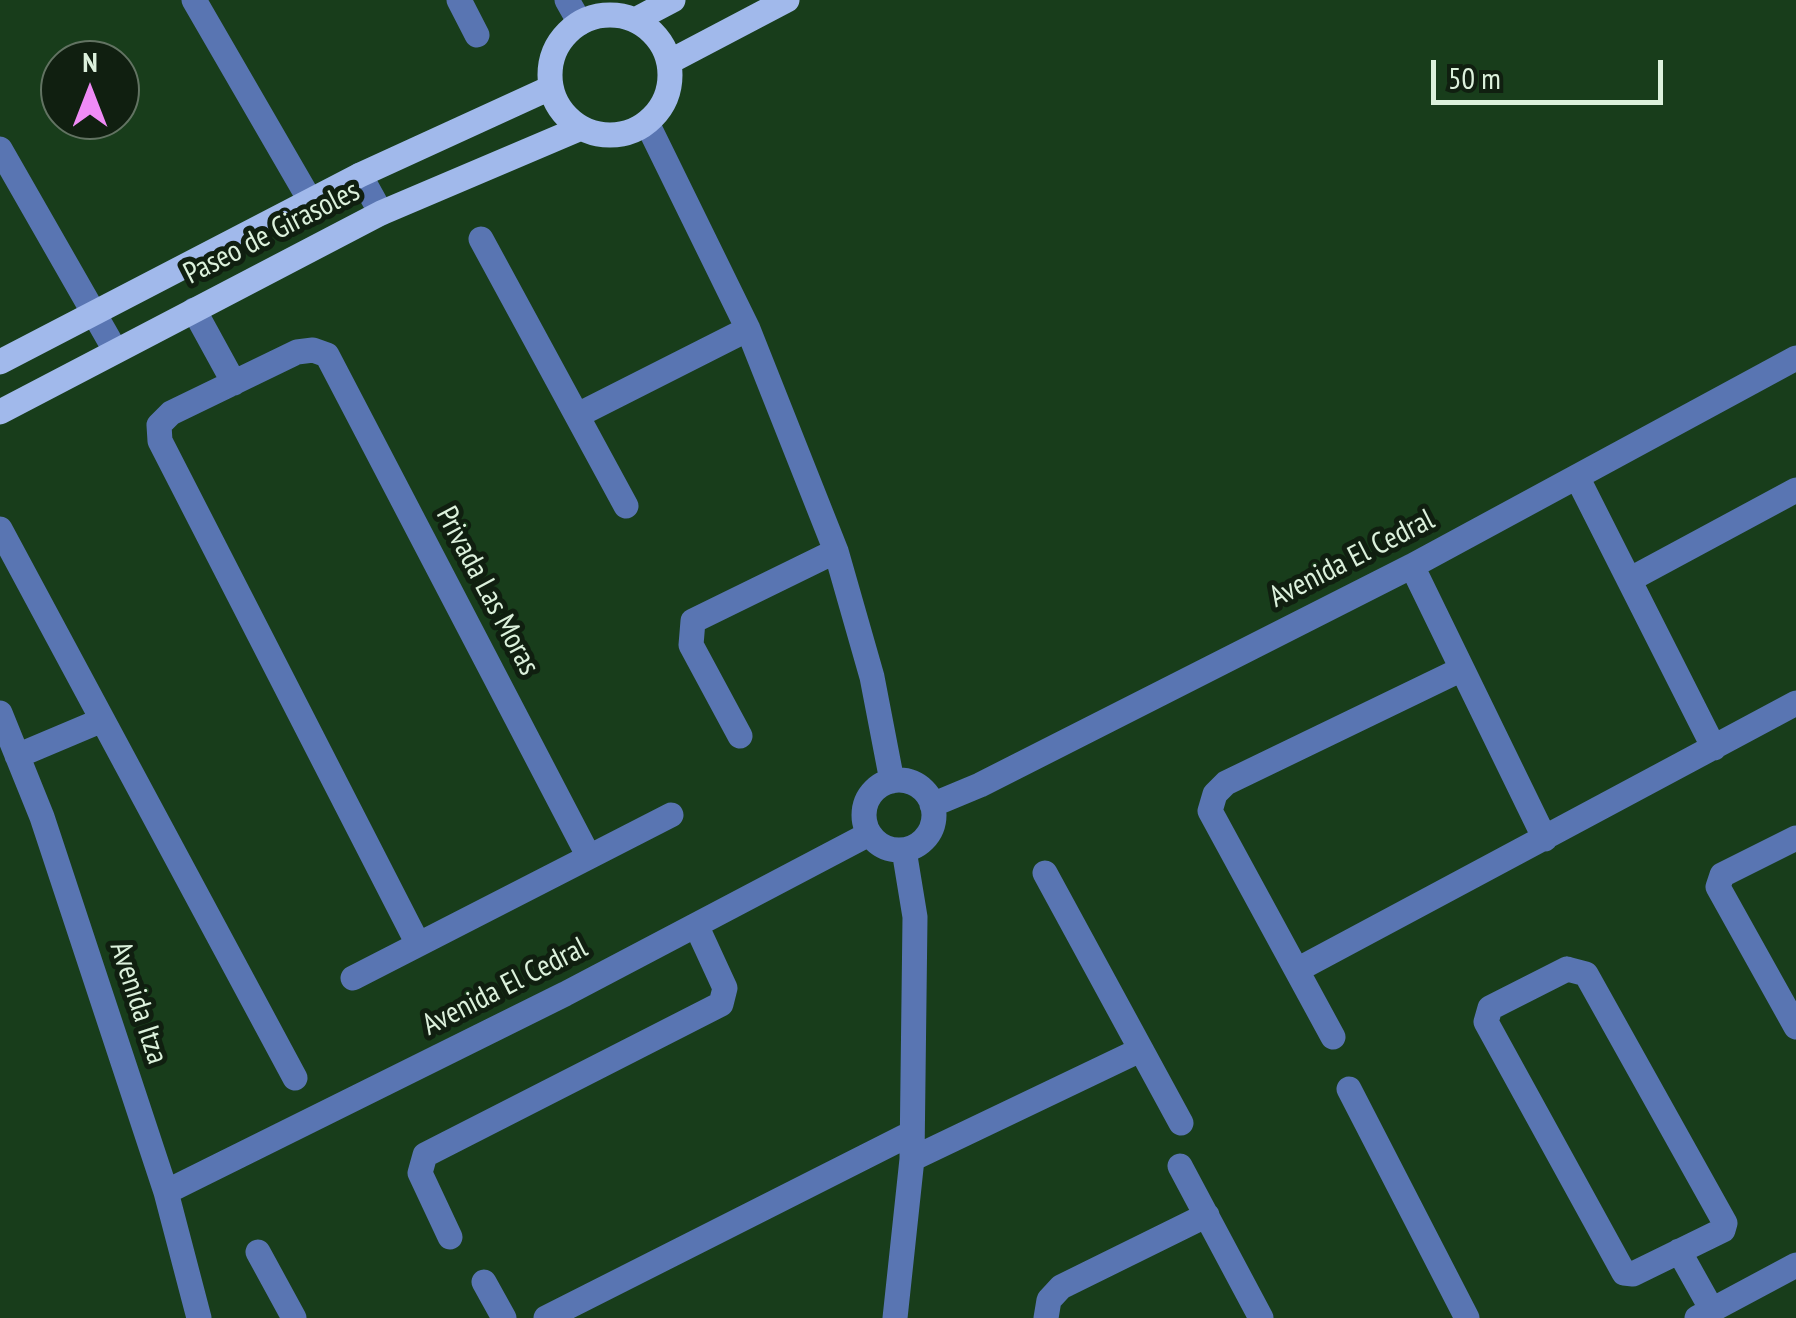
<!DOCTYPE html>
<html>
<head>
<meta charset="utf-8">
<style>
	body { margin:0 }
	#map { position:relative; width:1796px; height:1318px; overflow:hidden; background:#183d1b; font-family:"PT Sans Narrow",sans-serif }
	canvas { display:block }
	.north { position:absolute; left:40px; top:40px; width:100px; height:100px; box-sizing:border-box; background:#101f10; border:2px solid #627362; border-radius:50%; rotate:0deg; font-size:28px; font-weight:700; line-height:40px; text-align:center; color:#dcf1dc }
	.north::after { content:''; display:block; margin:auto; width:35px; height:45px; background:#f08bf6; clip-path:polygon(50% 0,100% 100%,50% 72%,0 100%) }
	.scale { position:absolute; left:1431px; top:60px; width:232px; height:45px; box-sizing:border-box; border:5px solid #dcf1dc; border-top:0; padding-left:12px; font-size:30px; line-height:35px; white-space:nowrap; color:#dcf1dc; -webkit-text-stroke:8px #101f10; paint-order:stroke }
</style>
</head>
<body>
<div id="map">
<canvas width="1796" height="1318"></canvas>
<div class="north">N</div>
<div class="scale">50 m</div>
</div>
<script>
const c = document.querySelector('canvas').getContext('2d');
c.lineJoin = 'round';
const toPath = rows => new Path2D(rows.map(r => 'M' + r).join(''));
function stroke(path, color, width, dash) { c.strokeStyle = color; c.lineWidth = width; c.lineCap = dash ? 'butt' : 'round'; c.setLineDash(dash || []); c.stroke(path); }
function drawText(font, color, halo, rows, align = 'center') {
  c.font = font + ' "PT Sans Narrow",sans-serif'; c.lineWidth = 10; c.setLineDash([]); c.textBaseline = 'middle'; c.strokeStyle = halo; c.fillStyle = color; for (const [text, x, y, turn = 0] of rows) {
    c.save(); c.translate(x, y); c.rotate((+turn || 0) * Math.PI / 180); c.textAlign = isNaN(turn) ? turn : align; if (halo) c.strokeText(text, 0, 0); c.fillText(text, 0, 0); c.restore();
  }
}
stroke(toPath([
	[194,0,311,202],
	[459,0,477,35],
	[567,0,580,23],
	[647,123,748,329,836,551,872,677,892,781],
	[0,149,115,350],
	[360,175,381,213],
	[481,239,626,506],
	[194,310,234,383],
	[578,415,748,329],
	[1577,477,1714,748],
	[0,529,295,1078],
	[1412,566,1545,839],
	[1629,580,1796,490],
	[0,713,42,817,166,1192,199,1318],
	[740,736,691,645,693,621,836,551],
	[17,756,100,721],
	'864 815a35 35 0 1 1 70 0a35 35 0 1 1-70 0Z',
	[932,805,980,785,1412,566,1796,358],
	[1796,838,1722,875,1718,887,1796,1027],
	[1045,873,1181,1123],
	[418,944,160,441,159,425,171,413,297,352,313,350,327,355,589,857],
	[1567,969,1586,974,1725,1223,1723,1230,1633,1274,1624,1273,1486,1022,1490,1008,1567,969],
	[1297,970,1796,703],
	[353,978,671,815],
	[1333,1037,1210,811,1215,794,1226,783,1462,669],
	[1349,1089,1467,1318],
	[912,1159,1138,1051],
	[1180,1166,1261,1318],
	[166,1192,565,994,869,834],
	[450,1237,420,1173,425,1155,721,1004,725,988,696,925],
	[1679,1251,1712,1310],
	[258,1252,294,1318],
	[484,1282,504,1318],
	[546,1318,912,1133],
	[895,1318,912,1159,915,917,904,850],
	[1046,1318,1049,1300,1061,1287,1207,1215],
	[1697,1318,1796,1265]
]), '#5975b2', 25);
stroke(toPath([
	'550 75a60 60 0 1 1 120 0a60 60 0 1 1-120 0Z',
	[635,20,673,0],
	[669,62,787,0],
	[0,362,360,175,550,88],
	[0,412,381,213,581,128]
]), '#a1b9eb', 25);
drawText('30px', '#dcf1dc', '#101f10', [
	["Paseo de Girasoles",272,233,-27],
	["Avenida El Cedral",1352,559,-27],
	["Privada Las Moras",487,591,62],
	["Avenida El Cedral",505,987,-27],
	["Avenida Itza",138,1003,72]
]);
</script>
</body>
</html>
